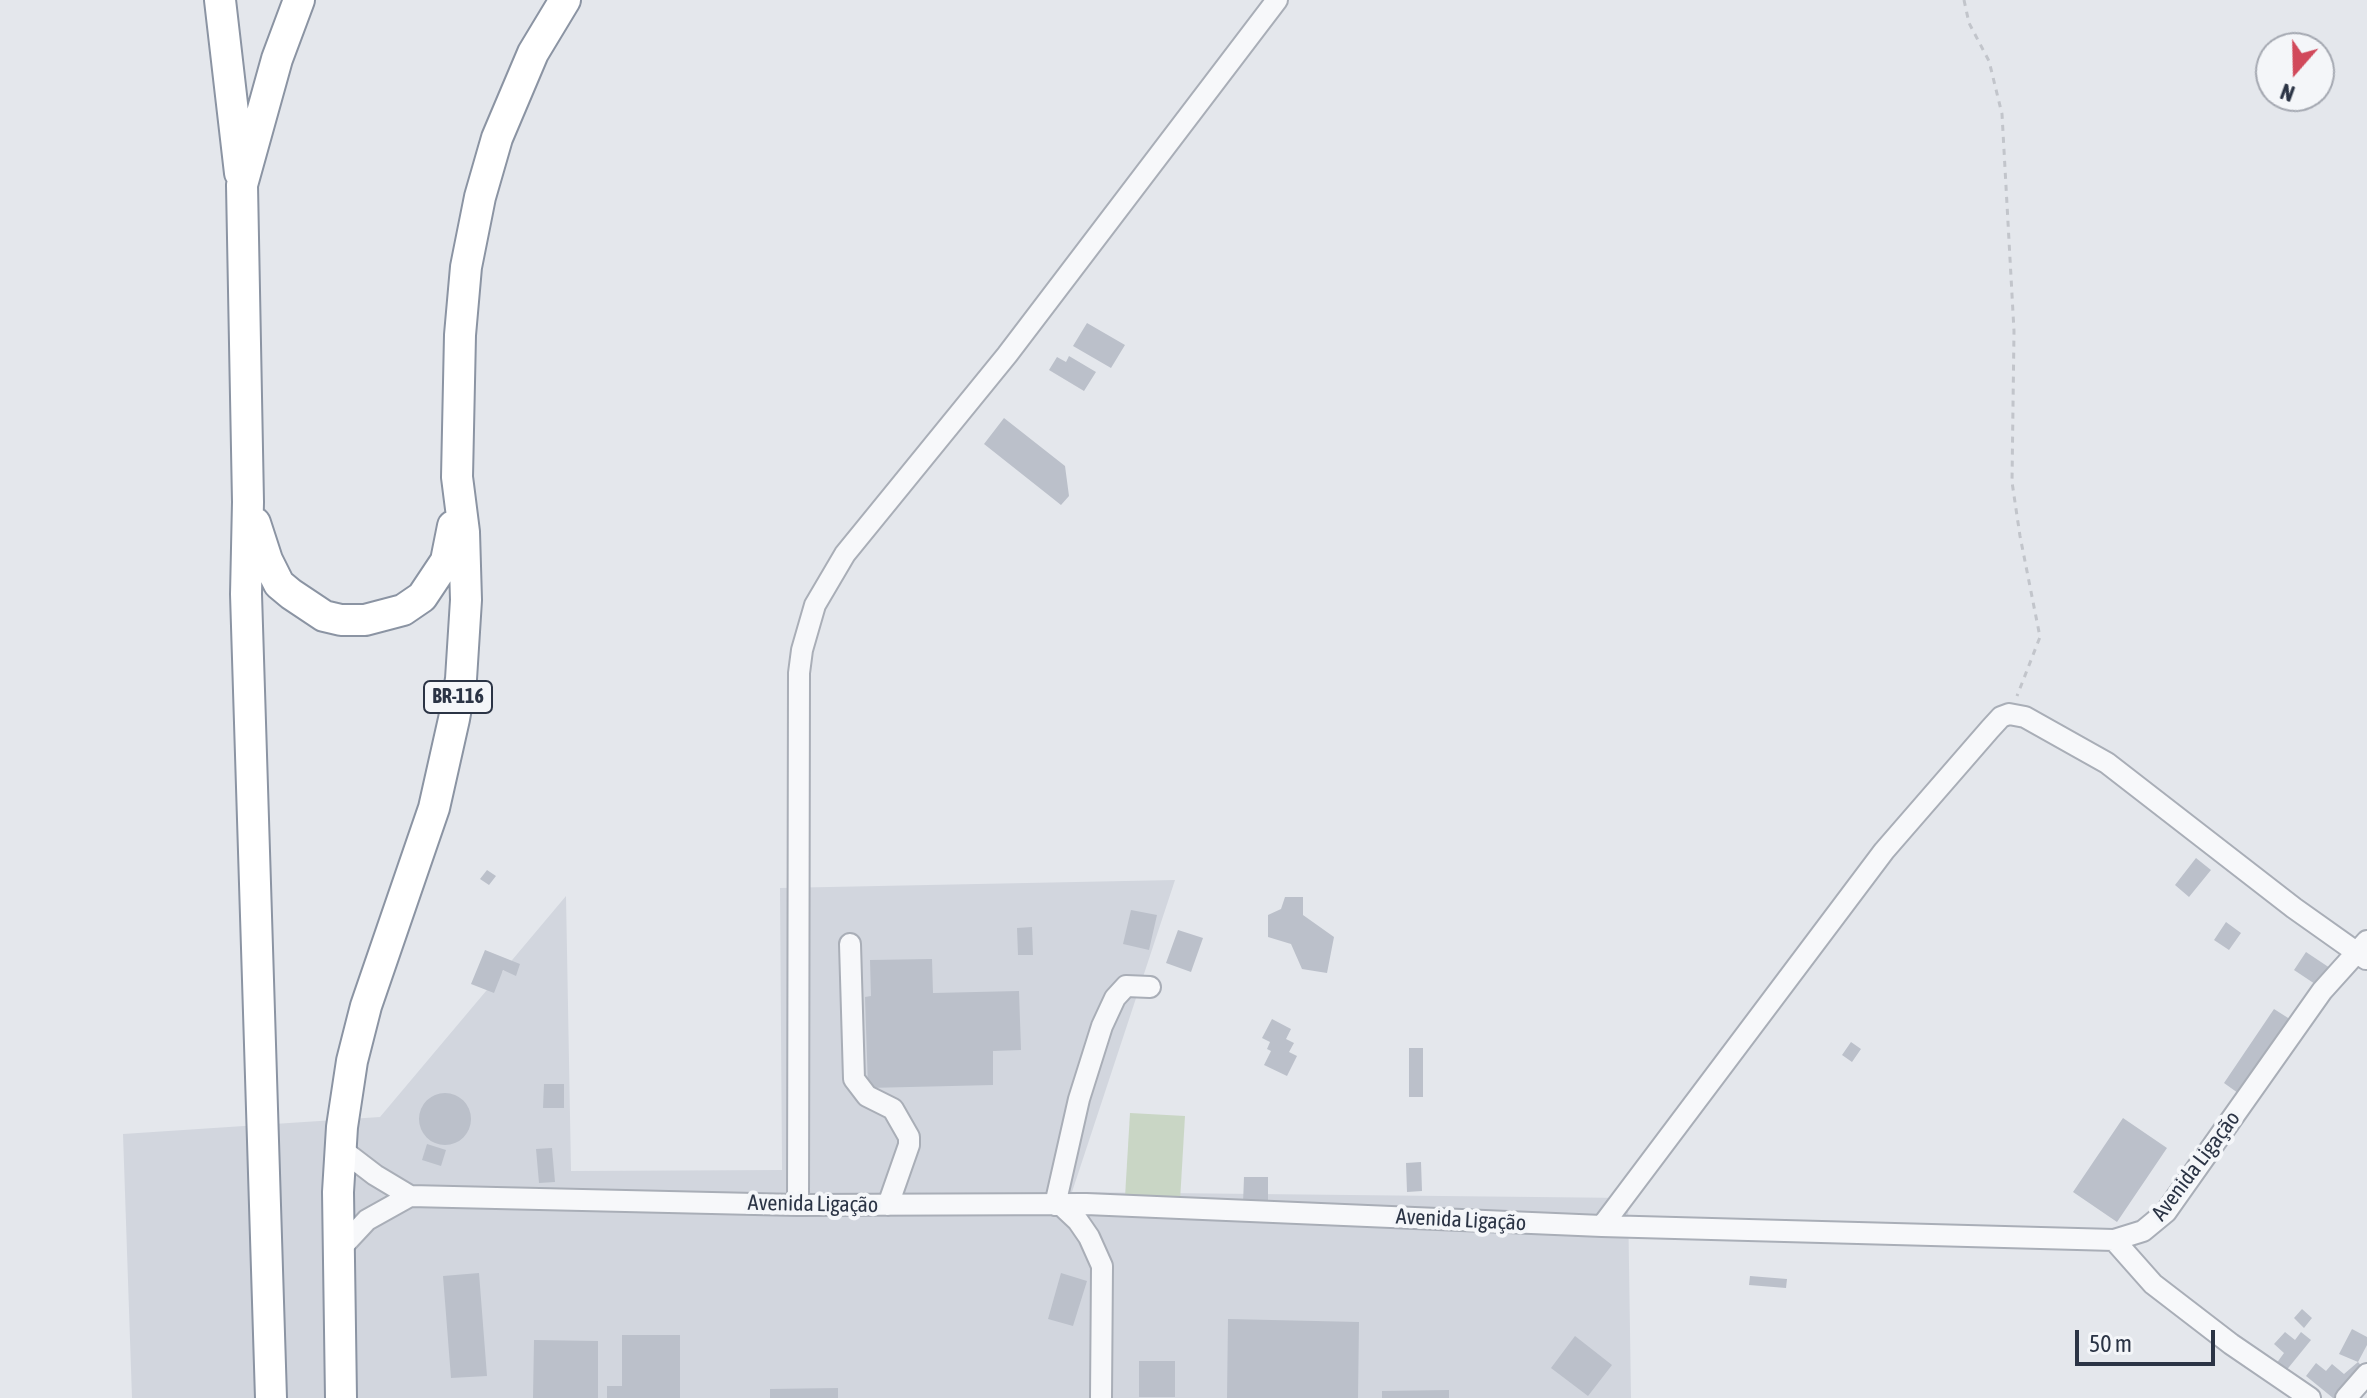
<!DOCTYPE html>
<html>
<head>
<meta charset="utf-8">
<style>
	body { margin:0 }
	#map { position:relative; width:2367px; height:1398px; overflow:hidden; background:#e4e7ec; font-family:"Asap Condensed",sans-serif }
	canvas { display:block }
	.north { position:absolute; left:2255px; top:32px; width:80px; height:80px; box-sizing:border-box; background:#f4f6f9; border:2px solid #a4a8b1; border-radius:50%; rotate:200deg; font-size:22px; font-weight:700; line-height:32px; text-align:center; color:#2b3445 }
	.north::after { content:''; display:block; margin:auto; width:28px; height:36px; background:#d1495b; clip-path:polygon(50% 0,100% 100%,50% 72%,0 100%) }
	.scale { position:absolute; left:2075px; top:1330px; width:140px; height:36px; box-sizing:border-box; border:4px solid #2b3445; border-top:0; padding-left:10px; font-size:24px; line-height:28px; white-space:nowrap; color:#2b3445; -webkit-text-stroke:6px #f4f6f9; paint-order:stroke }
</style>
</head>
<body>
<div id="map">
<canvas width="2367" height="1398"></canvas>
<div class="north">N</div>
<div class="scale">50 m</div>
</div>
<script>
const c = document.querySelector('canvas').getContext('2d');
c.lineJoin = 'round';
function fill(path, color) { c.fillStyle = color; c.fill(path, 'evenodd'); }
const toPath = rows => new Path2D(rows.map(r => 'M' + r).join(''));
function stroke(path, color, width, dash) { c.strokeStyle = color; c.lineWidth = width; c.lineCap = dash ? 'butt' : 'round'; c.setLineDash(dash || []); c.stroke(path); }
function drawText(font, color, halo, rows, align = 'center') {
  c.font = font + ' "Asap Condensed",sans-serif'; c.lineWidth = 8; c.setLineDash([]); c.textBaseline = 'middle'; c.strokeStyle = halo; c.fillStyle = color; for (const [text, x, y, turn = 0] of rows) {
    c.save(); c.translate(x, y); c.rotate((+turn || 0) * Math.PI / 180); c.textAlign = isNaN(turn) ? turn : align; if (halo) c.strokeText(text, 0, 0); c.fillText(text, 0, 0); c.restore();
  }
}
fill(toPath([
	[1175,880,1072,1192,1628,1198,1631,1398,132,1398,123,1134,380,1117,566,896,571,1171,782,1170,780,888]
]), '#d2d6de');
fill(toPath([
	[1130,1113,1185,1116,1180,1201,1125,1197]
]), '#c9d6c5');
fill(toPath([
	[1087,323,1125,345,1111,368,1073,346],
	[1069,356,1096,372,1084,391,1049,370,1057,357,1066,362],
	[1004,418,1065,466,1069,496,1061,505,984,444],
	[2196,858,2211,870,2189,897,2175,885],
	[487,870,496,876,489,885,480,879],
	[1285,897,1303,897,1303,915,1334,937,1327,973,1302,969,1291,944,1268,937,1268,915,1281,909],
	[1131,910,1157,915,1149,950,1123,944],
	[2226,922,2241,933,2229,950,2214,940],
	[1032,927,1033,955,1018,955,1017,928],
	[1178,930,1203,938,1191,972,1166,963],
	[485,950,520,964,516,976,503,970,494,993,471,984],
	[2306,952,2333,970,2321,988,2294,970],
	[932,959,933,993,1019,991,1021,1050,993,1051,993,1085,868,1088,865,997,871,996,870,960],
	[2274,1009,2296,1023,2245,1098,2224,1083],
	[1272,1019,1291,1029,1286,1039,1294,1043,1289,1052,1297,1056,1287,1076,1264,1065,1271,1051,1267,1049,1270,1042,1262,1038],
	[1851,1042,1861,1049,1852,1062,1842,1055],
	[1409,1048,1423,1048,1423,1097,1409,1097],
	[544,1084,564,1084,564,1108,543,1108],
	'419 1119a26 26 0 1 1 52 0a26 26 0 1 1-52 0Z',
	[2123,1118,2167,1148,2117,1222,2073,1192],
	[427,1144,446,1150,441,1166,422,1160],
	[552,1148,555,1182,539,1183,536,1149],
	[1421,1162,1422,1191,1407,1192,1406,1163],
	[1244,1177,1268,1177,1268,1205,1243,1204],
	[479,1273,487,1376,451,1378,443,1276],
	[1061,1273,1087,1281,1073,1326,1048,1319],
	[1750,1276,1787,1279,1786,1288,1749,1285],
	[2302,1309,2312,1318,2304,1328,2294,1318],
	[1228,1319,1359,1322,1358,1398,1227,1398],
	[2352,1329,2367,1337,2367,1345,2358,1362,2365,1370,2337,1398,2333,1398,2306,1376,2316,1363,2326,1371,2332,1364,2344,1374,2358,1362,2339,1354],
	[2285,1332,2295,1340,2301,1332,2311,1340,2285,1372,2276,1364,2284,1353,2274,1344],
	[622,1335,680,1335,680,1398,607,1398,607,1386,622,1386],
	[1575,1336,1612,1365,1588,1396,1551,1368],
	[534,1340,598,1341,598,1398,533,1398],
	[1139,1361,1175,1361,1175,1397,1139,1397],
	[838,1388,838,1398,770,1398,770,1389],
	[1449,1390,1449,1398,1382,1398,1382,1391]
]), '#bbc0ca');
const minor = toPath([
	[850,944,854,1079,867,1096,893,1109,909,1137,909,1145,888,1205],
	[341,1149,375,1175,410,1196,798,1205,1086,1204,1602,1226,2114,1240,2143,1231,2166,1212,2322,991,2367,941],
	[798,1205,799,673,802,650,815,605,845,554,1007,355,1277,0],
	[1055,1205,1079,1099,1102,1026,1115,998,1126,986,1150,987],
	[1061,1205,1078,1221,1089,1237,1102,1266,1101,1398],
	[1602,1226,1884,851,1990,729,2001,717,2009,714,2025,717,2107,763,2294,908,2366,959],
	[2114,1240,2153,1284,2231,1344,2310,1398],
	[339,1250,367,1220,410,1196],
	[2346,1398,2367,1374]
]);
const highway = toPath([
	[220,0,240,173],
	[255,523,267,560,279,584,291,594,324,616,341,620,365,620,403,610,422,597,446,561,453,526],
	[271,1398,246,594,248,502,242,185,277,59,299,0],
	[341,1398,338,1192,342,1127,352,1061,366,1006,434,808,454,719,461,679,466,600,464,532,457,477,460,335,466,267,480,197,497,138,533,53,565,0]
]);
stroke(minor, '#a9aeb7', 24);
stroke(highway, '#8b94a3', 34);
stroke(toPath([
	[1964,0,1969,23,1989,61,2002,114,2014,331,2012,482,2020,536,2040,637,2017,696]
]), '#c2c5cb', 3, [6, 6]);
stroke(minor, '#f7f8fa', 20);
stroke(highway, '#fff', 30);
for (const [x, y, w] of [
	[458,697,68]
]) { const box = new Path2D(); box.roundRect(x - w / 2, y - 16, w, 32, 6); c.fillStyle = '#f4f6f9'; c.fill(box); stroke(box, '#2b3445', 2); }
drawText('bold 20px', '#2b3445', null, [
	["BR-116",458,697]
]);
drawText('22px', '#2b3445', '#f4f6f9', [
	["Avenida Ligação",2196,1166,-53],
	["Avenida Ligação",813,1204,1],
	["Avenida Ligação",1461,1220,3]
]);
</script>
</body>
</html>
